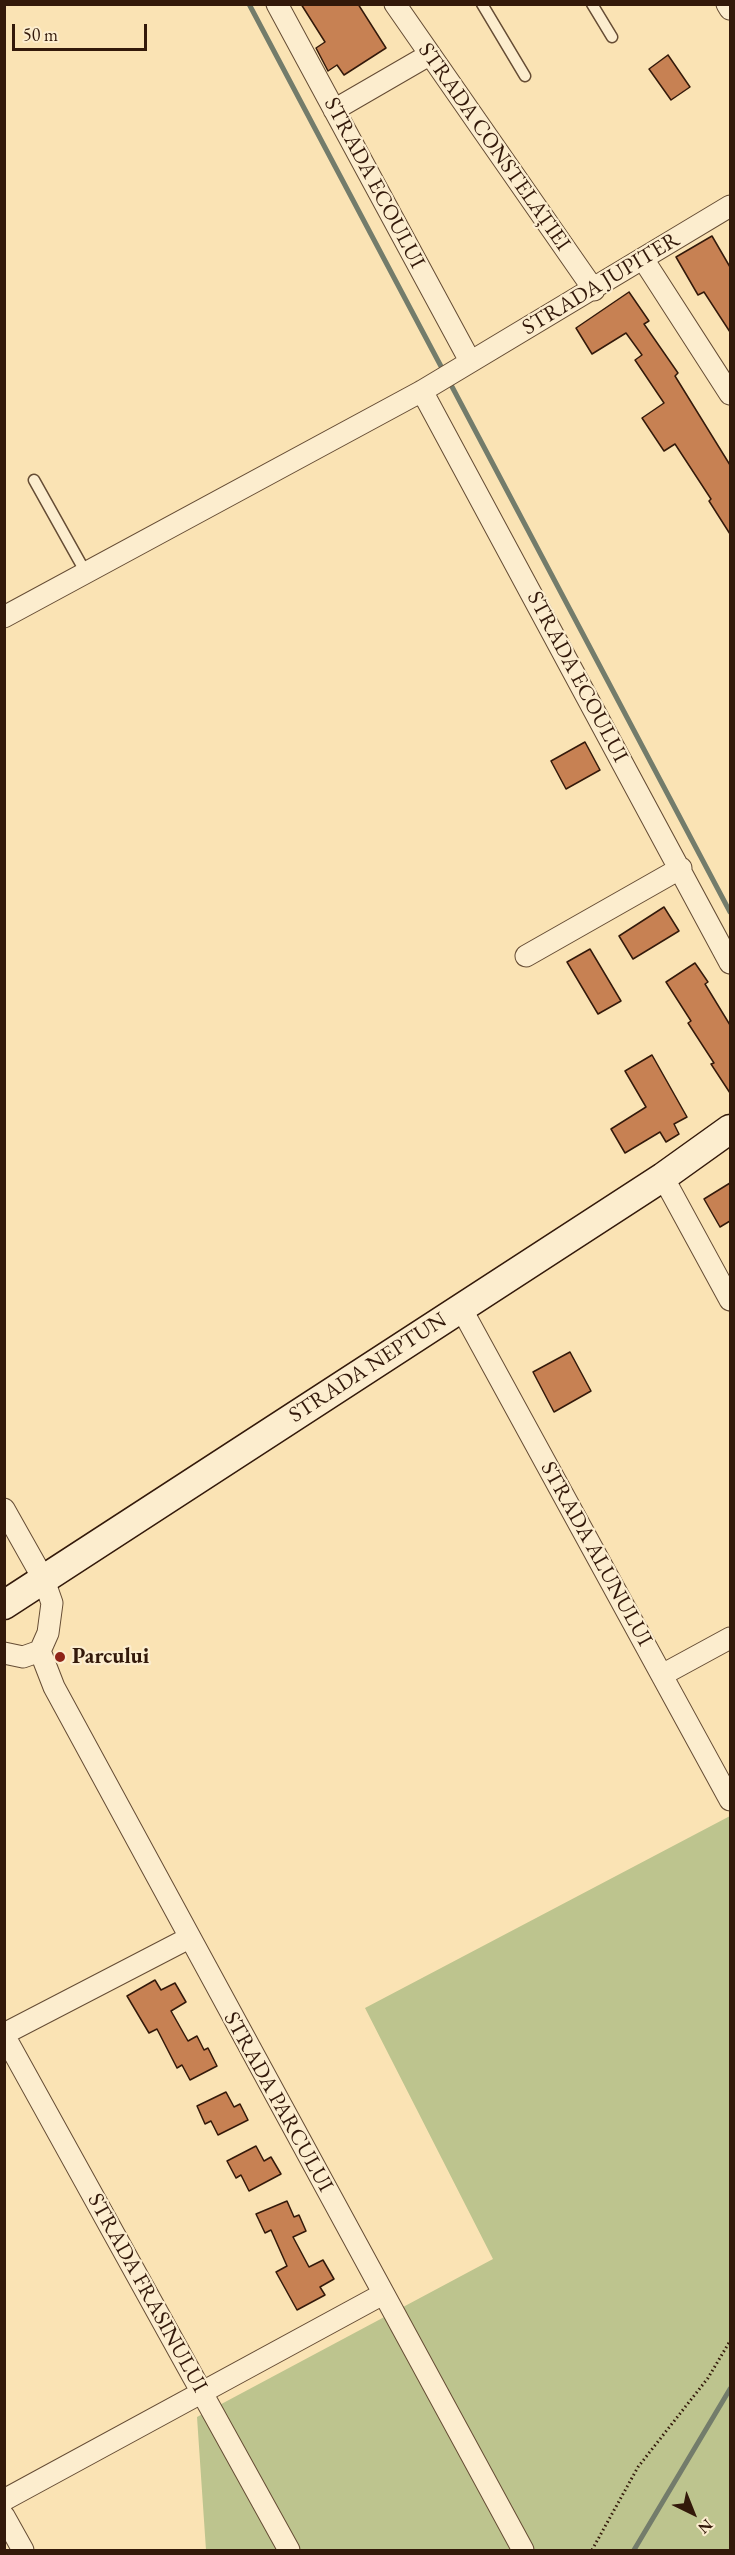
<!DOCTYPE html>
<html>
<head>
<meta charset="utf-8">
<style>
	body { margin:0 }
	#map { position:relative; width:735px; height:2555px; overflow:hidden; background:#fae3b4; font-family:"EB Garamond",serif }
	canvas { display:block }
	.frame { position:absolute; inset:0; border:6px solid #33190a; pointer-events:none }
	.north { position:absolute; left:663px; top:2483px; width:60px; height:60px; -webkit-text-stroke:4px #fcedce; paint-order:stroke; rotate:137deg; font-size:16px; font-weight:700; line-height:24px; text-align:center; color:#33190a }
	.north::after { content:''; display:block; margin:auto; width:21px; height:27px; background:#33190a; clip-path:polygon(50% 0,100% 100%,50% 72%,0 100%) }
	.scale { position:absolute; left:12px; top:24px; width:135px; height:27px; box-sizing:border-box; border:3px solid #33190a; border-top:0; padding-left:8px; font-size:18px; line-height:21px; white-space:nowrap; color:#33190a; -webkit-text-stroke:4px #fcedce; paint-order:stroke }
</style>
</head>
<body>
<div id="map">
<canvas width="735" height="2555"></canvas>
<div class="frame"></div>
<div class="north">N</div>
<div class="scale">50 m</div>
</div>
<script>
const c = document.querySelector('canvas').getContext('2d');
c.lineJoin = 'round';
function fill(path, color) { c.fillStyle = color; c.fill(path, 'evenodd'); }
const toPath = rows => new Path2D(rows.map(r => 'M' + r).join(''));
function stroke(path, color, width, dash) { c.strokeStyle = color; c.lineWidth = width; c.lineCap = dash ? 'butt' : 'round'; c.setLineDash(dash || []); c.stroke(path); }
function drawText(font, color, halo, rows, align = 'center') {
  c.font = font + ' "EB Garamond",serif'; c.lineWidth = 4.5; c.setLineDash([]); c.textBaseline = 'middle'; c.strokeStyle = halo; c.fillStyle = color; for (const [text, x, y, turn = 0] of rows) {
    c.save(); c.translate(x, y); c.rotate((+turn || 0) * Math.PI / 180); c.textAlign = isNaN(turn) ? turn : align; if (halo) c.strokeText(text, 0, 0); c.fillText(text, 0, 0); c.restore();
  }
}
fill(toPath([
	[730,1816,730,2550,206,2550,197,2417,493,2259,365,2008]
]), '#bdc48e');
stroke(toPath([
	[249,4,444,372],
	[449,381,730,912],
	[634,2550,730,2389]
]), '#737c6b', 5);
const building = toPath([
	[301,4,358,4,386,48,344,75,337,65,328,71,316,48,325,42,301,4],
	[668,55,690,87,671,100,649,69,668,55],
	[712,236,730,267,730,332,704,292,698,295,676,257,712,236],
	[629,292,649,321,644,324,678,373,675,376,730,465,730,534,709,501,711,499,675,444,664,451,642,418,664,403,635,360,642,355,626,333,592,354,576,328,629,292],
	[585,742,600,770,566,789,551,761,585,742],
	[664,907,679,931,633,959,619,936,664,907],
	[590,949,621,1001,598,1014,567,962,590,949],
	[695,963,708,982,705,984,730,1025,730,1093,711,1064,714,1063,688,1023,691,1021,666,982,695,963],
	[652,1055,687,1117,674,1124,679,1134,666,1142,660,1132,625,1153,611,1129,646,1107,625,1071,652,1055],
	[730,1183,730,1221,720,1227,704,1199,730,1183],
	[570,1352,591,1391,554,1412,533,1372,570,1352],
	[155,1980,161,1990,175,1983,186,2002,171,2011,188,2041,197,2036,204,2050,208,2048,217,2066,190,2080,182,2065,177,2068,157,2029,149,2033,127,1996,155,1980],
	[226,2092,234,2107,240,2104,248,2120,218,2135,211,2121,205,2124,197,2106,226,2092],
	[256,2146,264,2161,271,2157,281,2174,249,2191,241,2175,236,2178,227,2161,256,2146],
	[287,2201,294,2217,299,2215,306,2231,293,2237,309,2267,323,2260,334,2279,320,2287,325,2295,297,2310,276,2272,287,2266,271,2230,265,2233,256,2214,287,2201]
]);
fill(building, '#c78153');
stroke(building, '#33190a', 1.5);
const lane = toPath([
	[482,4,525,76],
	[592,4,612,37],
	[34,480,86,573]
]);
const street = toPath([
	[277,4,470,361],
	[395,4,594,290],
	[727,4,730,9],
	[334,110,429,55],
	[643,259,730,394],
	[422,391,730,963],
	[4,617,422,391,730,206],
	[526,956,681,868],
	[663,1177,730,1300],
	[461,1308,730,1800],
	[4,1509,44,1580,52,1603,48,1633,40,1651,23,1657,4,1653],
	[40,1651,54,1687,523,2550],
	[662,1675,730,1638],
	[4,2034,189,1938],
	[4,2035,289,2550],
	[4,2500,383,2294],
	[4,2516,23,2550]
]);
const secondary = toPath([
	[4,1605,663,1177,730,1129]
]);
stroke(lane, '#654c34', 13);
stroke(street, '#654c34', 23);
stroke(secondary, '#33190a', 31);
stroke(toPath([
	[592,2550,638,2467,708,2378,730,2341]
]), '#33190a', 3, [1.5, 3]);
stroke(lane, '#fcedce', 10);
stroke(street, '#fcedce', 21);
stroke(secondary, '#fcedce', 28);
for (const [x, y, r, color] of [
	[60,1657,6,"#8f2418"]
]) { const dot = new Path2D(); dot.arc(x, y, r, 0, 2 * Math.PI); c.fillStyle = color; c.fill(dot); stroke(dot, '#fcedce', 2); }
drawText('22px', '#33190a', '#fcedce', [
	["STRADA CONSTELAȚIEI",494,147,55],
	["STRADA ECOULUI",374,183,62],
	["STRADA JUPITER",601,284,-31],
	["STRADA ECOULUI",577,677,62],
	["STRADA NEPTUN",368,1368,-33],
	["STRADA ALUNULUI",596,1554,61],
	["STRADA PARCULUI",278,2102,61],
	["STRADA FRASINULUI",147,2293,61]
]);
drawText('bold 22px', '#33190a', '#fcedce', [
	["Parcului",72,1657]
], 'left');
</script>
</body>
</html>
